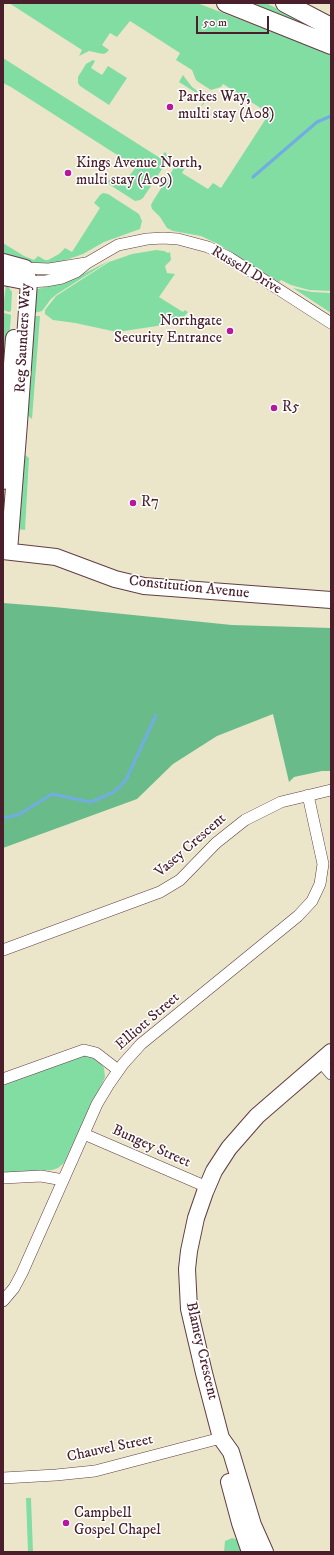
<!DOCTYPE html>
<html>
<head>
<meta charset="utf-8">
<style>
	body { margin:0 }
	#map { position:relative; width:334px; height:1555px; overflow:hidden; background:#ebe6ca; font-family:"IM FELL DW Pica",serif }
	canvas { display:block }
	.frame { position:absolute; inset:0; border:4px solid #4a1f2b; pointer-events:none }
	.scale { position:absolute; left:196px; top:16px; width:73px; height:18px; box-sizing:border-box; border:2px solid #4a1f2b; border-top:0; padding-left:5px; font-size:12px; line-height:14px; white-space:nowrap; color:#4a1f2b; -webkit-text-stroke:3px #fff; paint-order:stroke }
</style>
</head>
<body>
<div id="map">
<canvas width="334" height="1555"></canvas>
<div class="frame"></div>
<div class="scale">50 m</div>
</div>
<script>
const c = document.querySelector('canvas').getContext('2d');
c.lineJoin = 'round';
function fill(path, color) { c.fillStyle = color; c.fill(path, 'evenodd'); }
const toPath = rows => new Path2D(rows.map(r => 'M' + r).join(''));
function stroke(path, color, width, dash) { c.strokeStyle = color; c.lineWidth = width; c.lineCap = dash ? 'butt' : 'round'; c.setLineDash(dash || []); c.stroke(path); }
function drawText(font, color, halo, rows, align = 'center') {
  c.font = font + ' "IM FELL DW Pica",serif'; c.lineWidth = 3; c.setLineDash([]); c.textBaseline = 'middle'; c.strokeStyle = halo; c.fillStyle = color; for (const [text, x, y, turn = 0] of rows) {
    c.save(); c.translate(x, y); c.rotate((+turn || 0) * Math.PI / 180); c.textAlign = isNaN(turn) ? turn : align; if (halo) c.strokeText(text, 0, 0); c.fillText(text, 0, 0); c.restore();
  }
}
fill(toPath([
	[9,3,197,3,331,54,331,291,309,290,291,285,281,280,279,282,218,244,201,236,173,231,167,228,160,217,152,209,151,205,153,201,174,168,179,164,186,166,182,173,208,189,213,183,221,188,265,120,259,116,262,109,223,84,221,87,211,90,200,83,196,80,192,70,176,60,180,53,130,21,117,37,110,33,102,45,109,50,106,53,103,54,89,51,79,56,82,50],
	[242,3,266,3,305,23,303,27],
	[3,58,160,158,165,152,166,153,168,158,166,163,143,198,140,200,135,201,107,183,112,176,124,183,136,167,11,87,3,83],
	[93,60,95,61,91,68,102,75,108,66,127,78,109,105,80,86,78,83,78,77,86,64],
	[183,75,192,87,207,98,203,105,201,106,206,99,179,82],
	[103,193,108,194,139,214,142,221,140,229,104,242,83,254,63,261,42,265,3,259,3,243,24,256,34,260,38,256,45,260,48,260,59,254,65,248,72,252,100,208,94,203,100,195],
	[156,250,164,251,168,253,170,252,171,260,165,266,167,273,175,274,159,297,183,312,185,310,188,312,182,319,157,326,117,332,75,323,53,320,45,314,45,310,56,296,109,262,132,254],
	[109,261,57,294,51,299,42,311,34,313,35,291,38,289,77,277],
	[6,284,12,292,11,311,9,312,3,310],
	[293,288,312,292,331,293,331,313],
	[4,313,11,315,3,413,3,314],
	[34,316,40,316,32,419,27,415],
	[24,454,29,458,25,530,16,529],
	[88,1054,100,1062,104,1068,105,1077,64,1163,58,1168,52,1170,3,1173,3,1083],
	[26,1498,31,1498,33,1552,28,1552],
	[232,1538,239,1540,243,1552,224,1552,225,1541]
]), '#82dda3');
fill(toPath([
	[3,603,54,607,232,625,331,628,331,771,322,771,294,777,289,782,273,714,217,736,173,764,137,799,3,848]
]), '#69bc89');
stroke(toPath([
	[253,177,317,122,331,116],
	[3,818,18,815,52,794,91,802,114,792,126,780,156,715]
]), '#71ace2', 3);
const street = toPath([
	[25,268,49,269,86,263],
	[29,282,46,281,62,278,76,272,87,263,118,245,147,239,163,238,178,239,208,247,230,258,331,323],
	[3,950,160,892,180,880,216,843,245,820,281,802,331,790],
	[320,1061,331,1074],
	[3,1079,84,1050,96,1053,118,1070],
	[84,1134,207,1187],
	[3,1178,41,1176,63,1180],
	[3,1301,14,1288,22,1273,97,1104,109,1084,123,1064,141,1044,298,916,312,901,320,884,323,864,308,795],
	[3,1478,56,1475,95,1471,221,1438]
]);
const secondary = toPath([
	[3,262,25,268],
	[3,277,29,282],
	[3,481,14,338],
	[3,551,56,557,115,579,144,586,331,600],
	[9,551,19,423,29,282,25,268],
	[229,1482,240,1523,250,1552],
	[265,1552,253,1525,231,1452,221,1438,204,1373,189,1309,187,1269,189,1251,196,1218,205,1192,214,1171,229,1148,257,1116,331,1052]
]);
const primary = toPath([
	[226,3,331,45],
	[285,3,331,27]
]);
stroke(street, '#623d43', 12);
stroke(secondary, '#623d43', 18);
stroke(primary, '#623d43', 20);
stroke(street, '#fff', 11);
stroke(secondary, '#fff', 16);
stroke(primary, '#fff', 18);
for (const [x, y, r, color] of [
	[170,107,4,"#b5179e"],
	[68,173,4,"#b5179e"],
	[230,331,4,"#b5179e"],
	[274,408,4,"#b5179e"],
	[133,503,4,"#b5179e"],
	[66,1523,4,"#b5179e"]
]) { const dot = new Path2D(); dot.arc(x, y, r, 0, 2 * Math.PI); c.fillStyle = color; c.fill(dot); stroke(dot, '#fff', 1.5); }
drawText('15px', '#4a1f2b', '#fff', [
	["Parkes Way,",178,98],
	["multi stay (A08)",178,115],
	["Kings Avenue North,",76,164],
	["multi stay (A09)",76,181],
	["Northgate",222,322,"right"],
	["Security Entrance",222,339,"right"],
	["R5",282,408],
	["R7",141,503],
	["Campbell",74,1514],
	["Gospel Chapel",74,1531]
], 'left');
drawText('15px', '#4a1f2b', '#fff', [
	["Russell Drive",246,271,31],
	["Reg Saunders Way",24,338,-87],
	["Constitution Avenue",189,588,6],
	["Vasey Crescent",191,846,-41],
	["Elliott Street",148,1022,-41],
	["Bungey Street",151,1147,24],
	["Blamey Crescent",201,1351,77],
	["Chauvel Street",110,1449,-12]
]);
</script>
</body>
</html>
